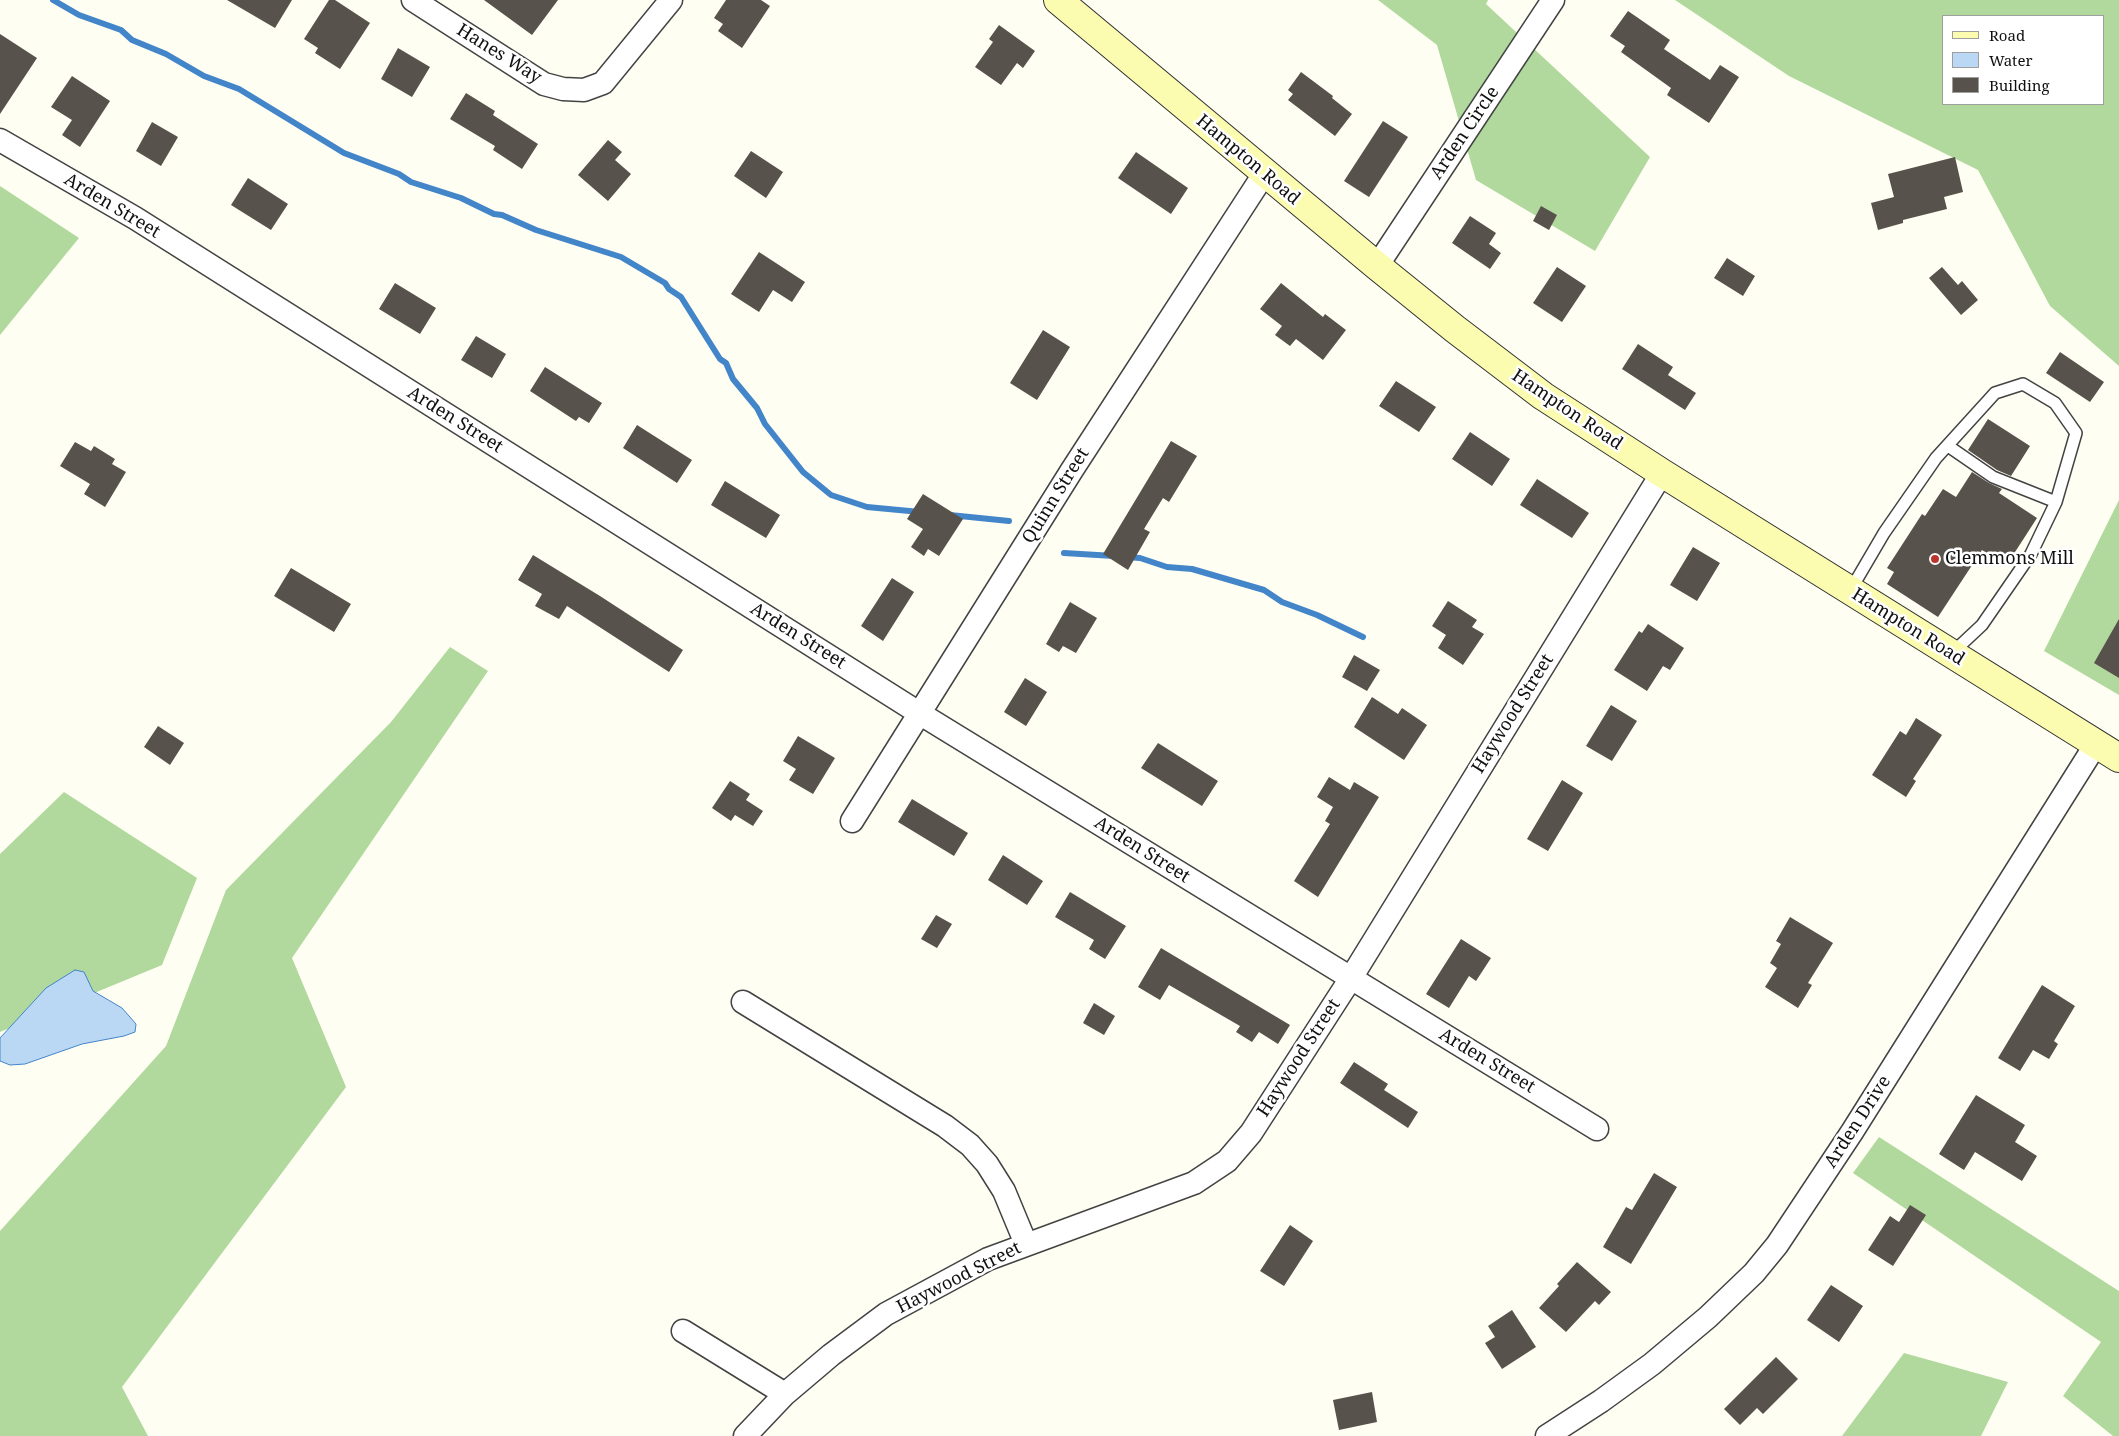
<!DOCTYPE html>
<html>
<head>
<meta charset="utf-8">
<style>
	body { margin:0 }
	#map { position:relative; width:2119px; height:1436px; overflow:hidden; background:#fffef3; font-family:"Noto Serif",serif }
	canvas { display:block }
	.legend { position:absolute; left:1942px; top:15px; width:162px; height:90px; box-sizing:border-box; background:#fff; border:1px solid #9f9f9f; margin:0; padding:6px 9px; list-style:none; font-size:15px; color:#101010 }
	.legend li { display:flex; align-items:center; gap:10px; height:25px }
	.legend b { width:25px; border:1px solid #9f9f9f }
</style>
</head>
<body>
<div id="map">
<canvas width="2119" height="1436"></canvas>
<ul class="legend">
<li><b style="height:6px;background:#fcfcb1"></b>Road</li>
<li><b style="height:14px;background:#bad8f4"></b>Water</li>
<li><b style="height:14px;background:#58524c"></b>Building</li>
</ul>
</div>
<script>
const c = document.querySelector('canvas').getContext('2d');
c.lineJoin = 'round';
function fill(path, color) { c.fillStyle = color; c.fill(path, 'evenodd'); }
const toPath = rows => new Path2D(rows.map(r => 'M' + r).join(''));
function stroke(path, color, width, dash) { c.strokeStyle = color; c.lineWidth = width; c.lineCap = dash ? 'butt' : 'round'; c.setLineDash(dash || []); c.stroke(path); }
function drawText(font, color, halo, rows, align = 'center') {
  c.font = font + ' "Noto Serif",serif'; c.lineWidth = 5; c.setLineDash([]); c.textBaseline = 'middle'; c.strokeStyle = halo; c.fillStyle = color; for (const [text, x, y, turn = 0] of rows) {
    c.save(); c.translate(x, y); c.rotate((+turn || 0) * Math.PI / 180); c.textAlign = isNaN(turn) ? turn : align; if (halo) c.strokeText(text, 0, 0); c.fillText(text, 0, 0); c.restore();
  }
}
fill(toPath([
	[1378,0,1488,0,1486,4,1650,157,1595,251,1476,180,1437,45],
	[1675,0,2119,0,2119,366,2050,306,1978,170,1789,76],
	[1943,16,2103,16,2103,104,1943,104],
	[0,186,79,238,0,335],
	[2119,500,2119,695,2044,651],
	[450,647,488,671,292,958,346,1087,122,1387,148,1436,0,1436,0,1231,166,1046,226,890,391,722],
	[64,792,197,878,162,965,0,1032,0,854],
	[1879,1137,2119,1291,2119,1436,2113,1436,2063,1396,2101,1342,1853,1173],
	[1904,1353,2008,1382,1981,1436,1842,1436]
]), '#b1d99d');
const water = toPath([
	[75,970,84,972,93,991,122,1008,136,1024,135,1032,124,1036,82,1044,25,1064,10,1065,0,1061,0,1038,46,988,75,970]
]);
fill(water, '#bad8f4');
stroke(water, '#4385c9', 1);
stroke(toPath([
	[53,0,79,15,121,30,132,40,166,54,204,76,239,89,344,153,399,174,411,182,461,198,494,214,502,215,536,230,621,257,665,283,669,289,681,297,720,359,726,363,733,379,757,408,765,424,803,472,831,495,867,507,920,512],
	[950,515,1009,521],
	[1064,553,1114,556],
	[1127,557,1140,558,1167,567,1192,569,1264,590,1282,602,1317,615,1363,637]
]), '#4385c9', 6);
fill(toPath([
	[227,0,292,0,275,28],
	[329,0,335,0,370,23,340,69,315,53,318,48,304,39],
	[484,0,558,0,532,35],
	[726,0,761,0,770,6,742,48,718,31,723,24,714,18],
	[1628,11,1670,40,1664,49,1710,80,1720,65,1739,77,1709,123,1667,95,1671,88,1621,52,1625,46,1610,36],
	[999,25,1035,51,1023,68,1017,63,1001,85,975,67,993,42,989,39],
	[0,34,37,58,0,114],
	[398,48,430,67,412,97,381,79],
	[1301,72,1333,96,1332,98,1352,114,1335,136,1288,100,1293,94,1288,90],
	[72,76,110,101,80,147,62,135,72,120,51,107],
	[466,93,495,111,493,115,538,144,522,169,493,150,495,146,450,119],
	[1383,121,1408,137,1369,197,1344,181],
	[152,122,178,137,161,166,136,151],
	[608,140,622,152,615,160,631,174,608,201,578,175],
	[751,151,783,172,766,198,734,176],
	[1136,152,1188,188,1171,214,1118,178],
	[1955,157,1963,192,1944,197,1947,209,1903,220,1903,223,1878,230,1871,203,1894,197,1888,174],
	[248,178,288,204,271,230,231,205],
	[1541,206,1557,215,1549,230,1533,221],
	[1470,216,1496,233,1489,244,1501,253,1490,269,1452,243],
	[759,252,805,282,792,302,773,290,759,312,731,294],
	[1727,258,1755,276,1743,296,1714,278],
	[1557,267,1586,286,1562,322,1533,303],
	[1942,267,1958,285,1962,281,1978,300,1961,315,1929,278],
	[395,283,436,308,420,334,379,309],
	[1281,283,1323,317,1325,314,1346,330,1323,360,1296,339,1290,346,1275,335,1282,326,1260,309],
	[1043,330,1070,347,1037,400,1010,383],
	[476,336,506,354,492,378,461,360],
	[1638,344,1673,367,1668,375,1696,393,1685,410,1622,369],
	[2060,352,2104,382,2090,402,2046,373],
	[545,367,602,403,589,423,579,417,576,421,530,391],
	[1396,381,1436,407,1419,432,1379,406],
	[1988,419,2030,446,2011,476,1997,470,1968,450],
	[637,425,692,460,677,483,623,448],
	[1470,432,1510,459,1492,486,1452,459],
	[1171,441,1197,456,1169,502,1163,498,1144,529,1150,532,1128,570,1103,554],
	[75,442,91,451,94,446,115,459,112,464,126,472,105,507,84,494,90,484,60,466],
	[1972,472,1989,483,2002,489,1999,493,2037,518,2006,566,1982,550,1938,617,1887,584,1894,572,1887,568,1922,514,1925,516,1943,489,1956,497],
	[1537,479,1589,513,1572,538,1520,505],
	[725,481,780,515,766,538,711,505],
	[923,494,963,519,939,556,928,549,924,556,911,547,923,529,907,519],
	[1693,547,1720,563,1697,601,1670,585],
	[533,555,600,596,683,650,669,672,567,606,559,619,535,606,542,594,518,580],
	[291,568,351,604,334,632,274,596],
	[892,578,914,592,883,641,861,626],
	[1448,601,1477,620,1472,627,1484,634,1463,665,1438,648,1446,635,1432,626],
	[1070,602,1097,618,1076,653,1063,646,1059,652,1046,644],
	[2119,619,2119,678,2094,663],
	[1648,624,1684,648,1670,670,1663,666,1647,691,1614,670,1639,631,1642,633],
	[1354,655,1380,670,1367,691,1342,677],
	[1025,678,1047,692,1026,726,1004,712],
	[1372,697,1398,714,1402,708,1427,725,1404,760,1354,727],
	[1611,705,1637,721,1612,761,1586,746],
	[1916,718,1942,735,1913,779,1916,781,1906,797,1872,775,1900,731,1906,735],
	[158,726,184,743,170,765,144,747],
	[798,736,835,758,813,794,789,780,796,769,783,761],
	[1158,743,1218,781,1202,806,1141,768],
	[1329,777,1350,790,1354,782,1379,797,1318,897,1294,881,1330,824,1325,821,1333,807,1317,797],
	[1562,780,1583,793,1548,851,1527,839],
	[730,781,750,794,746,800,763,811,753,826,735,815,731,821,712,808],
	[912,799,968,833,954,856,898,822],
	[1003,855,1043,881,1027,905,988,880],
	[1070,892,1126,926,1105,959,1089,949,1094,940,1055,917],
	[936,915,952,924,937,948,921,939],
	[1790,917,1833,943,1808,983,1812,985,1798,1008,1765,987,1777,968,1770,963,1781,944,1776,941],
	[1461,939,1491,958,1476,981,1469,976,1449,1008,1426,994],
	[1161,948,1290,1025,1278,1044,1259,1032,1252,1042,1236,1032,1240,1026,1169,985,1160,1000,1138,987],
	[2042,985,2075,1006,2054,1041,2058,1044,2049,1059,2033,1050,2020,1071,1998,1058],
	[1094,1003,1115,1016,1104,1035,1083,1023],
	[1354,1062,1388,1084,1384,1090,1418,1112,1408,1128,1340,1083],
	[1976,1095,2025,1125,2015,1142,2037,1156,2022,1181,1975,1152,1964,1170,1939,1154],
	[1654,1173,1677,1187,1631,1264,1603,1247,1626,1207,1632,1210],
	[1910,1205,1926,1215,1893,1266,1868,1250,1890,1216,1899,1222],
	[1290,1225,1313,1241,1284,1286,1260,1271],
	[1577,1262,1611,1292,1599,1305,1595,1301,1566,1332,1539,1308,1559,1286,1557,1284],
	[1831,1285,1863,1306,1839,1342,1807,1320],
	[1512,1310,1536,1347,1502,1369,1485,1343,1495,1337,1488,1326],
	[1776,1357,1798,1379,1763,1414,1757,1408,1740,1425,1724,1409],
	[1372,1392,1377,1422,1339,1430,1333,1400]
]), '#58524c');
const lane = toPath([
	[1948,446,1993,477,2056,502],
	[1850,591,1884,533,1936,458,1995,393,2023,384,2055,403,2076,433,2056,502,2031,554,1982,625,1951,654]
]);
const street = toPath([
	[413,0,544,84,563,89,584,90,603,83,671,0],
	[0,140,135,218,919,713,1597,1129],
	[1377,266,1553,0],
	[852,821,1072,470,1264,174],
	[743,1002,945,1126,970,1145,987,1164,1004,1191,1026,1244],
	[683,1331,785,1394],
	[745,1436,785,1394,831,1355,886,1314,988,1259,1194,1183,1227,1161,1251,1133,1351,978,1662,473],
	[1547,1436,1601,1401,1652,1364,1708,1317,1754,1273,1777,1245,1852,1132,2096,744]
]);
const secondary = toPath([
	[1058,0,1377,266,1455,329,1543,396,1662,473,2119,758]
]);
stroke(lane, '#434343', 14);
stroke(street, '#434343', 25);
stroke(secondary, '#323232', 30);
stroke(lane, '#fff', 11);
stroke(street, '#fff', 22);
stroke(secondary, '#fcfcb1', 28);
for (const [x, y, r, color] of [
	[1935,559,5,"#bc352c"]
]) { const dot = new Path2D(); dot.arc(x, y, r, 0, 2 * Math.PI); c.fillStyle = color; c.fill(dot); stroke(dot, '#fff', 2); }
drawText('18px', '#101010', '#fff', [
	["Hanes Way",499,54,32],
	["Arden Circle",1465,133,-56],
	["Hampton Road",1248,160,40],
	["Arden Street",112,206,31],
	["Hampton Road",1567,410,34],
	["Arden Street",455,420,32],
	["Quinn Street",1056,496,-58],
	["Hampton Road",1908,627,32],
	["Arden Street",798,636,32],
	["Haywood Street",1513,714,-58],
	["Arden Street",1142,850,32],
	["Haywood Street",1299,1058,-57],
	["Arden Street",1487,1061,31],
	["Arden Drive",1858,1122,-57],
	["Haywood Street",959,1278,-27]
]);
drawText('18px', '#101010', '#fff', [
	["Clemmons Mill",1945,559]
], 'left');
</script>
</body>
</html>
